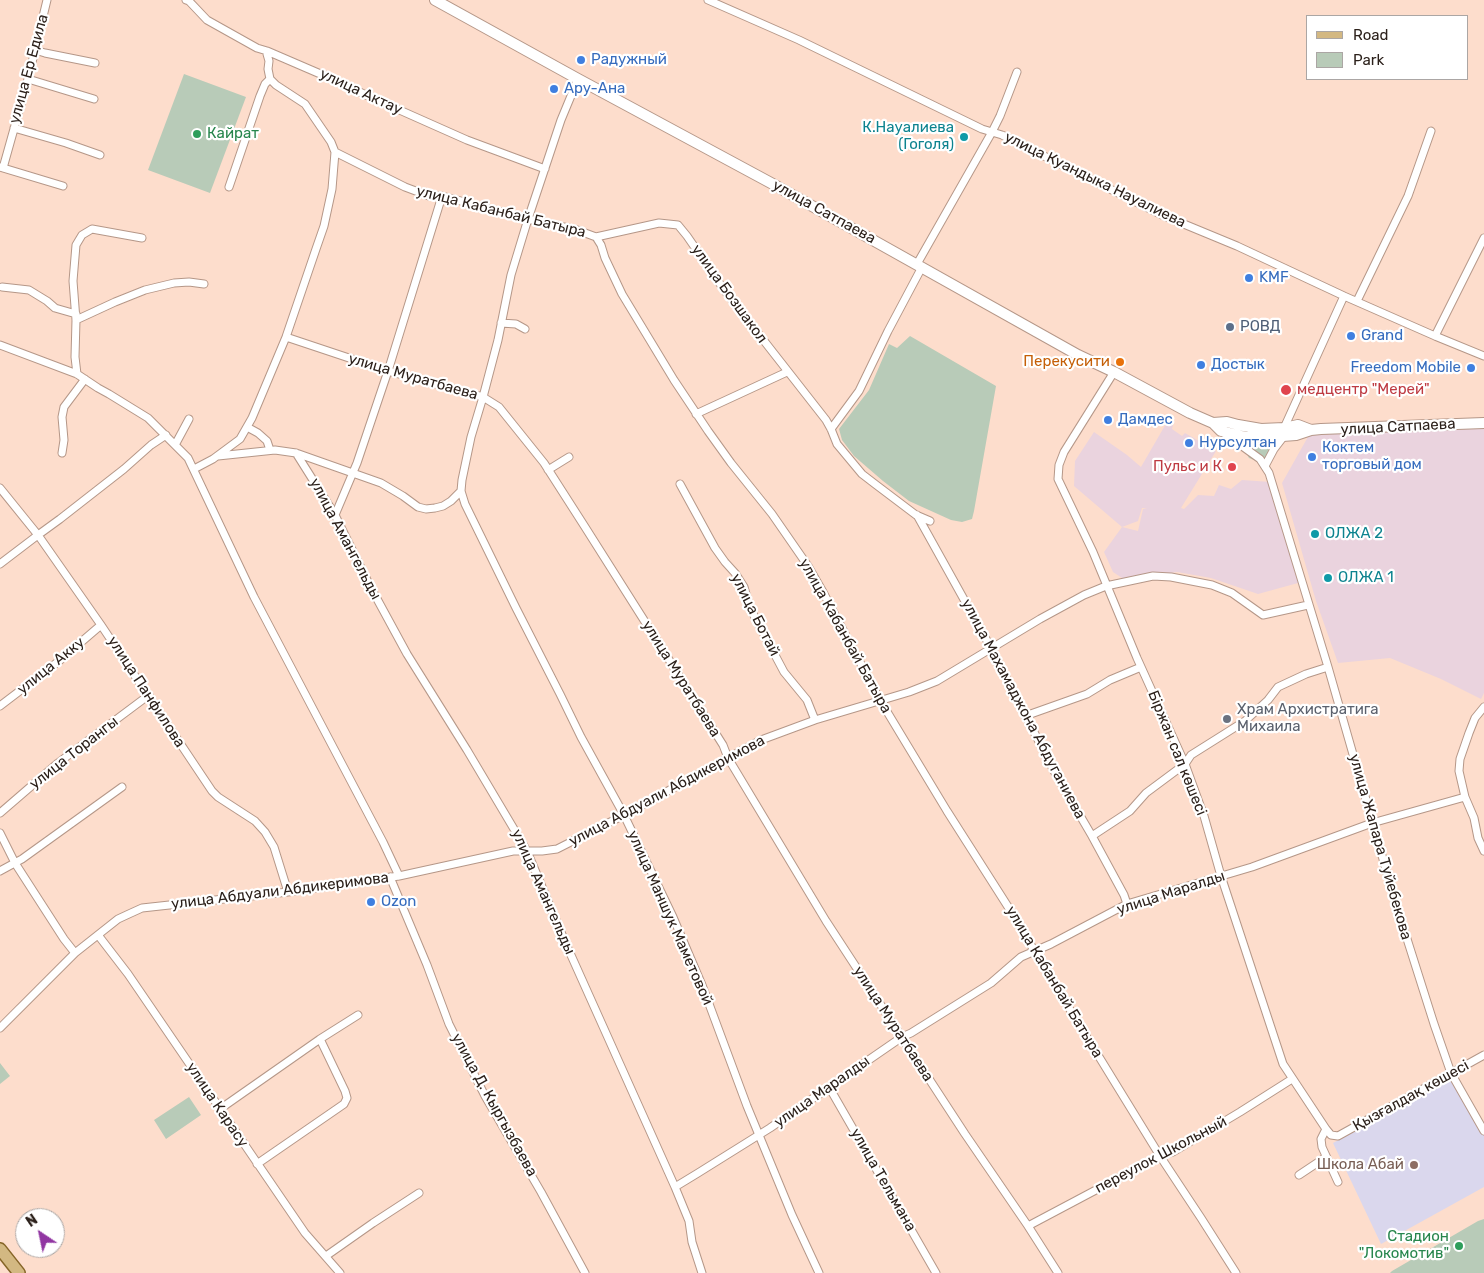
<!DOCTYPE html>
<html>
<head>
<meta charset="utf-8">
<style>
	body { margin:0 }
	#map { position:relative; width:1484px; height:1273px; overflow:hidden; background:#fdddcc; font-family:Rubik,sans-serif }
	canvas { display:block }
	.legend { position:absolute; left:1306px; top:15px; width:162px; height:65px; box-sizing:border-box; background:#fff; border:1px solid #aba6a4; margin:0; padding:6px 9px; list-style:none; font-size:15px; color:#2c211b }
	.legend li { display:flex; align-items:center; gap:10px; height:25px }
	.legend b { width:25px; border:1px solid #aba6a4 }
	.north { position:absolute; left:15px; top:1208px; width:50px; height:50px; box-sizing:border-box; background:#fff; border:1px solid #aba6a4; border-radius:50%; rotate:326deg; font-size:14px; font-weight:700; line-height:20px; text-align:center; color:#2c211b }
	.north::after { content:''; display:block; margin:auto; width:18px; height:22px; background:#9136a2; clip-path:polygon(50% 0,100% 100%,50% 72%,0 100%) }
</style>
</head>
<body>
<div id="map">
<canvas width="1484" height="1273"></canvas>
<ul class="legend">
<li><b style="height:6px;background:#d3b882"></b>Road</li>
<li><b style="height:14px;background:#b8cbb8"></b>Park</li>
</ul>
<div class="north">N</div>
</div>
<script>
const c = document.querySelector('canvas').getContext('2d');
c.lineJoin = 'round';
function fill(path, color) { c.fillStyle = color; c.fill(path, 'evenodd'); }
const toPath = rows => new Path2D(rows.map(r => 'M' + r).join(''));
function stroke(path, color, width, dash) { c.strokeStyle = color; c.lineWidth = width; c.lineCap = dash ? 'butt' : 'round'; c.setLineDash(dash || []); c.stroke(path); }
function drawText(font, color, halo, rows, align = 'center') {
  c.font = font + ' Rubik,sans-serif'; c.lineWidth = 4.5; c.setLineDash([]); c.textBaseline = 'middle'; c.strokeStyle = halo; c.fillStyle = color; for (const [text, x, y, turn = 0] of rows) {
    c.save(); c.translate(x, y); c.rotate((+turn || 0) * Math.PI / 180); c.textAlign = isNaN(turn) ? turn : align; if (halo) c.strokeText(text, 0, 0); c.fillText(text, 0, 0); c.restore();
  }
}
fill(toPath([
	[1167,422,1173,425,1172,429,1182,436,1185,433,1216,451,1181,508,1184,509,1198,495,1214,496,1219,485,1231,489,1242,480,1271,482,1298,583,1258,594,1211,578,1177,572,1125,580,1113,572,1104,552,1122,527,1074,486,1075,461,1094,432,1127,455,1141,467],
	[1142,508,1147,508,1143,509,1138,531,1122,527,1138,521],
	[1484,428,1484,693,1481,699,1441,679,1390,658,1338,663,1316,601,1282,483,1309,435]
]), '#ead3de');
fill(toPath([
	[1453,1079,1484,1135,1484,1187,1381,1244,1333,1143]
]), '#dad7ed');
fill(toPath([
	[184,74,246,97,210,193,148,170],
	[910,336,996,386,974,511,972,519,962,522,951,520,909,501,883,481,854,456,842,440,839,429,869,390,889,344,897,348],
	[1246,438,1275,441,1276,446,1269,459,1259,462,1249,458,1244,448],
	[0,1063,10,1076,0,1084],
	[189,1097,201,1115,166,1139,154,1120],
	[1484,1219,1484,1273,1390,1273,1392,1271,1478,1221]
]), '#b8cbb8');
const street = toPath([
	[186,0,189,1,207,20,257,48,267,51,339,82,368,96,467,140,545,169],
	[708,0,799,40,982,129,1002,135,1162,215,1237,246,1344,296,1435,336,1484,356],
	[35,50,45,53,95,63],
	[28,79,94,99],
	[578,79,561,120,528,219,511,275,498,340,483,397,471,437,462,480,461,491,465,504,516,608,560,694,581,737,624,815,673,917,702,985,747,1106,792,1215,819,1273],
	[14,128,66,143,100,155],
	[335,152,405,187,429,196,442,196,528,219,577,230,596,237,601,245,605,258,622,294,674,380,708,431,731,463,772,514,808,566,823,592,880,700,947,811,1026,935,1034,951,1160,1156,1201,1218,1236,1273],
	[0,167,63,186],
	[3,168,28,79,47,0],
	[229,187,260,96,265,84,270,79],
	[596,237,659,223,678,225,687,236,725,291,826,420,831,429,837,444,862,474,875,484,916,515,930,521],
	[917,264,992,132,1000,116,1017,72],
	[2,287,29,290,47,301,55,308,76,314],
	[1357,301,1408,196,1431,131],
	[76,320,115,302,145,290,174,283,189,282,204,284],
	[501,323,516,324,525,329],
	[1435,336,1484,238],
	[286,337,388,371,483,397,499,407,544,463,585,527,723,745,728,758,826,921,965,1134,1028,1226,1058,1273],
	[0,345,77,374,98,388,109,394,148,418,188,458,254,597,383,842,399,876],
	[1114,372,1064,452,1059,465,1058,479,1093,552,1137,658,1185,764,1204,816,1221,876,1283,1064,1326,1129,1331,1135,1338,1136,1484,1055],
	[77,374,75,357,76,320,73,281,76,245,82,235,92,229,142,238],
	[696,414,787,372],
	[247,427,258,433,267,441,270,450],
	[1284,428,1344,296],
	[831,429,859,391,888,331,922,267],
	[1224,433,1260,459,1269,473,1328,667,1395,901,1434,1024,1451,1073,1484,1131],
	[175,445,189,419],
	[62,453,64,440,62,417,64,407,85,379],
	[296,453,335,515,370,586,407,654,467,750,527,851,566,944,675,1187,689,1221,692,1242,702,1273],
	[218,456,275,450,296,453,381,483,403,496,418,507,426,509,435,508,443,506,451,501,461,491],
	[1265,466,1274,449,1284,436],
	[194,469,213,459,240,439,252,418,286,337,316,249,324,226,332,189,335,152,331,142,305,104,276,85,270,79,268,69,269,61,267,54,267,51],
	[548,470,569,457],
	[680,484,715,548,725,562,735,573,744,587,750,608,784,672,807,700,815,720],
	[0,488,38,535,101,625,212,791,218,797,255,821,265,832,274,847,288,892],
	[335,515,357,463,388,371,442,196],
	[917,515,991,648,1054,771,1092,836,1124,895,1127,904],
	[0,564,38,535,60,519,124,469,151,445,166,435],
	[0,706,59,661,101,625],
	[1484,707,1475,718,1469,733,1460,759,1459,771,1465,797,1474,818,1478,838,1484,851],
	[1025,716,1087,694,1110,680,1141,667],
	[0,813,58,763,149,695],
	[0,833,15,863,64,939,75,953],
	[1092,836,1130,811,1146,793,1185,764,1191,755,1245,721,1268,700,1278,687,1306,674,1328,667],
	[0,871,22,859,122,787],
	[390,877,427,965,449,1024,485,1096,541,1192,585,1273],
	[98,935,128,974,305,1233,340,1273],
	[0,1028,75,953,118,919,131,913,142,908,288,892,399,876,513,851,542,851,557,849,624,815,761,740,815,720,909,692,937,681,1040,619,1084,595,1106,586,1153,576,1171,577,1212,585,1232,593,1263,615,1308,605],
	[829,1087,936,1273],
	[220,1109,320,1039,358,1015],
	[1326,1129,1321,1139,1322,1147,1338,1182],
	[257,1164,344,1104,347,1098,345,1091,320,1039],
	[1299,1175,1326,1157],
	[675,1187,698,1173,770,1128,902,1037,911,1033,991,983,1021,957,1051,944,1127,904,1252,867,1372,823,1465,797],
	[1028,1226,1160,1156,1173,1152,1240,1112,1292,1079],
	[326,1256,373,1223,419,1193]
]);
const secondary = toPath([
	[435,0,578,79,771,183,1078,355,1114,372,1190,413,1213,423,1221,431,1246,437,1269,437,1296,435,1311,430,1321,429,1484,423],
	[1213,423,1227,422,1238,425,1261,429,1284,428,1298,425,1311,430]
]);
const primary = toPath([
	[0,1249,19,1273]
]);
stroke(street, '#b59788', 9);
stroke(secondary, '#b59788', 12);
stroke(primary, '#866528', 14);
stroke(street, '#fff', 7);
stroke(secondary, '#fff', 10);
stroke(primary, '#d3b882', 11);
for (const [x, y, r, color] of [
	[581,60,5,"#3f7fe0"],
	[554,89,5,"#3f7fe0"],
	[197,134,5,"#2e9e5b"],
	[964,137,5,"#0f9aa8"],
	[1249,278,5,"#3f7fe0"],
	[1230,327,5,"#5c6f8a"],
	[1351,336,5,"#3f7fe0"],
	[1120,362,5,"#e8710a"],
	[1201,365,5,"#3f7fe0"],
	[1471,368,5,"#3f7fe0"],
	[1286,390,6,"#e0444e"],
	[1108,420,5,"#3f7fe0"],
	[1189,443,5,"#3f7fe0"],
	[1312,457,5,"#3f7fe0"],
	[1232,467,5,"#e0444e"],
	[1315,534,5,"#0f9aa8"],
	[1328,578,5,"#0f9aa8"],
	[1227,719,5,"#6b7280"],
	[371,902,5,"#3f7fe0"],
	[1414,1165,5,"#8d6e63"],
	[1459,1246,5,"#2e9e5b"]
]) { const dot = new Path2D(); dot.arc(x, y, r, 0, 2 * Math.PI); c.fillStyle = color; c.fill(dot); stroke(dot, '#fff', 2); }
drawText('15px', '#366cbe', '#fff', [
	["Радужный",591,60],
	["Ару-Ана",564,89],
	["KMF",1259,278],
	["Grand",1361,336],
	["Достык",1211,365],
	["Freedom Mobile",1461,368,"right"],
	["Дамдес",1118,420],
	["Нурсултан",1199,443],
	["Коктем",1322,448],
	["торговый дом",1322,465],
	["Ozon",381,902]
], 'left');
drawText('15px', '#2c211b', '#fff', [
	["улица Ер Едила",29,69,-75],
	["улица Актау",361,92,25],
	["улица Куандыка Науалиева",1095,180,26],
	["улица Кабанбай Батыра",501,212,14],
	["улица Сатпаева",824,212,29],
	["улица Бозшакол",729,294,54],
	["улица Муратбаева",413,377,16],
	["улица Сатпаева",1398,427,-3],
	["улица Амангельды",345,539,62],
	["улица Ботай",755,615,63],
	["улица Кабанбай Батыра",845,636,61],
	["улица Акку",51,666,-39],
	["улица Муратбаева",681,679,58],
	["улица Панфилова",146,692,57],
	["улица Махамаджона Абдуганиева",1023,709,62],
	["улица Торангы",74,753,-38],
	["Біржан сал көшесі",1177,753,68],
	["улица Абдуали Абдикеримова",667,791,-28],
	["улица Жапара Туйебекова",1380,847,74],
	["улица Абдуали Абдикеримова",280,891,-7],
	["улица Амангельды",543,892,66],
	["улица Маралды",1171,893,-18],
	["улица Маншук Маметовой",670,918,66],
	["улица Кабанбай Батыра",1054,982,59],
	["улица Муратбаева",893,1024,57],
	["улица Маралды",822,1092,-35],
	["Қызғалдақ көшесі",1411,1096,-29],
	["улица Карасу",217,1105,56],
	["улица Д. Кыргызбаева",494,1105,61],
	["переулок Школьный",1161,1155,-28],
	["улица Тельмана",883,1180,60]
]);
drawText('15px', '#0d838f', '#fff', [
	["К.Науалиева",954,128,"right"],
	["(Гоголя)",954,145,"right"],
	["ОЛЖА 2",1325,534],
	["ОЛЖА 1",1338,578]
], 'left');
drawText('15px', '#27864d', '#fff', [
	["Кайрат",207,134],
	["Стадион",1449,1237,"right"],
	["\"Локомотив\"",1449,1254,"right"]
], 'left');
drawText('15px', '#4e5e75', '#fff', [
	["РОВД",1240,327]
], 'left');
drawText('15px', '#c56008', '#fff', [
	["Перекусити",1110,362]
], 'right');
drawText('15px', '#be3a42', '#fff', [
	["медцентр \"Мерей\"",1297,390],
	["Пульс и К",1222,467,"right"]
], 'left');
drawText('15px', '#5b616d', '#fff', [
	["Храм Архистратига",1237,710],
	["Михаила",1237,727]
], 'left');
drawText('15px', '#785e54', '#fff', [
	["Школа Абай",1404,1165]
], 'right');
</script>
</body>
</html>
